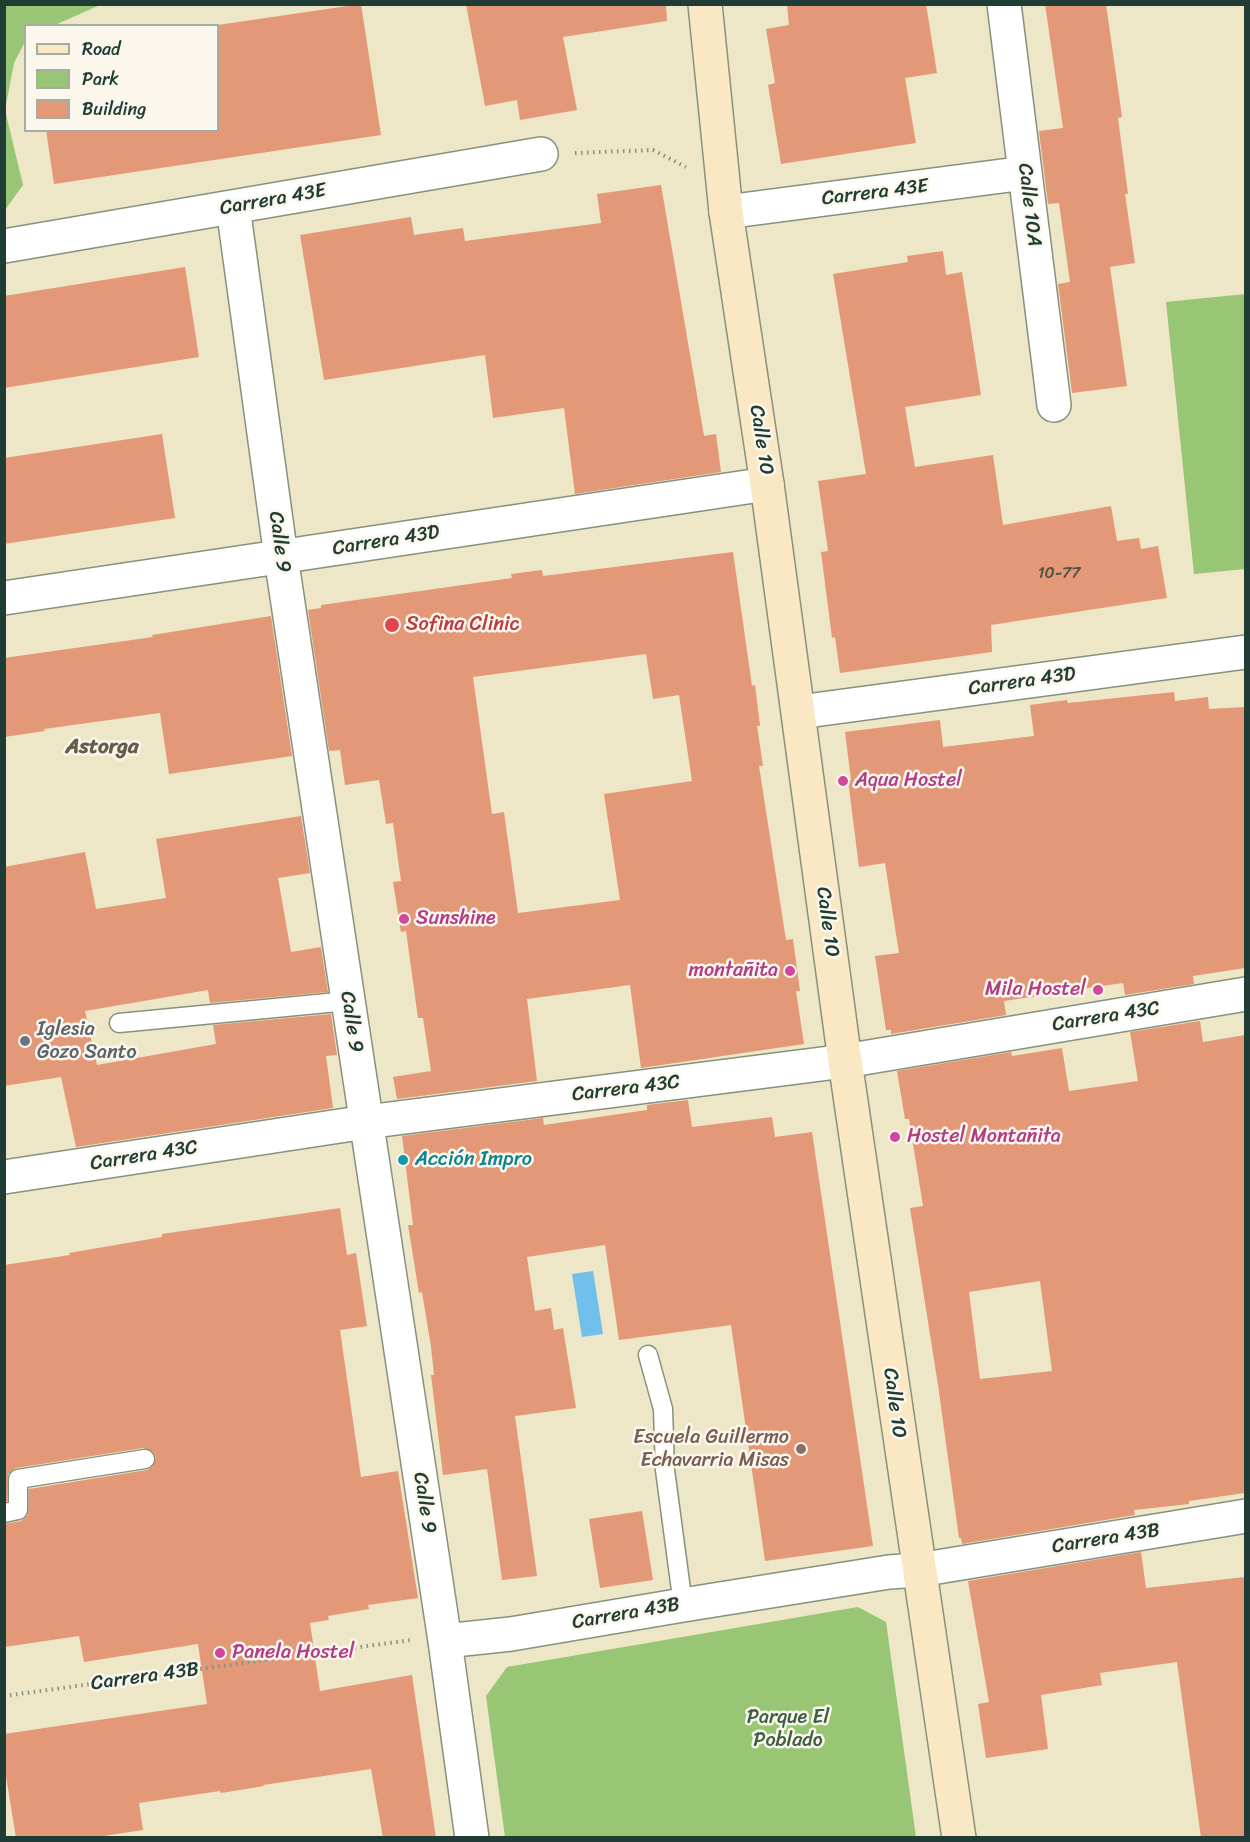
<!DOCTYPE html>
<html>
<head>
<meta charset="utf-8">
<style>
	body { margin:0 }
	#map { position:relative; width:1250px; height:1842px; overflow:hidden; background:#ede6c7; font-family:Sriracha,sans-serif }
	canvas { display:block }
	.frame { position:absolute; inset:0; border:6px solid #1f3d34; pointer-events:none }
	.legend { position:absolute; left:24px; top:24px; width:195px; height:108px; box-sizing:border-box; background:#fbf7ec; border:2px solid #a3ada2; margin:0; padding:8px 10px; list-style:none; font-size:18px; color:#1f3d34 }
	.legend li { display:flex; align-items:center; gap:12px; height:30px }
	.legend b { width:30px; border:2px solid #a3ada2 }
</style>
</head>
<body>
<div id="map">
<canvas width="1250" height="1842"></canvas>
<div class="frame"></div>
<ul class="legend">
<li><b style="height:8px;background:#fae7c3"></b>Road</li>
<li><b style="height:16px;background:#98c675"></b>Park</li>
<li><b style="height:16px;background:#e39877"></b>Building</li>
</ul>
</div>
<script>
const c = document.querySelector('canvas').getContext('2d');
c.lineJoin = 'round';
function fill(path, color) { c.fillStyle = color; c.fill(path, 'evenodd'); }
const toPath = rows => new Path2D(rows.map(r => 'M' + r).join(''));
function stroke(path, color, width, dash) { c.strokeStyle = color; c.lineWidth = width; c.lineCap = dash ? 'butt' : 'round'; c.setLineDash(dash || []); c.stroke(path); }
function drawText(font, color, halo, rows, align = 'center') {
  c.font = font + ' Sriracha,sans-serif'; c.lineWidth = 5; c.setLineDash([]); c.textBaseline = 'middle'; c.strokeStyle = halo; c.fillStyle = color; for (const [text, x, y, turn = 0] of rows) {
    c.save(); c.translate(x, y); c.rotate((+turn || 0) * Math.PI / 180); c.textAlign = isNaN(turn) ? turn : align; if (halo) c.strokeText(text, 0, 0); c.fillText(text, 0, 0); c.restore();
  }
}
fill(toPath([
	[5,4,100,5,55,25,26,26,25,42,14,63,5,110,23,185,5,210],
	[1245,294,1245,569,1194,574,1166,302],
	[858,1607,886,1622,916,1837,505,1837,486,1696,507,1667]
]), '#98c675');
fill(toPath([
	[593,1271,603,1334,582,1337,572,1274]
]), '#70c0eb');
fill(toPath([
	[361,4,381,135,54,184,46,130,218,130,218,25],
	[466,4,666,4,667,21,563,37,577,110,520,120,517,100,485,106],
	[787,4,926,4,937,73,905,78,916,143,781,164,768,85,775,83,766,29,789,25],
	[1045,4,1106,4,1122,117,1118,118,1128,194,1125,194,1135,263,1110,267,1127,386,1072,393,1058,284,1070,282,1059,203,1048,204,1039,131,1063,128],
	[661,185,704,436,716,434,721,472,575,494,564,408,493,418,485,355,324,380,300,235,411,217,414,235,463,228,465,241,601,223,597,194],
	[943,251,946,275,962,272,981,395,905,407,915,467,993,455,1003,525,1111,506,1117,541,1139,538,1141,549,1158,546,1167,598,991,625,992,652,840,673,835,637,832,638,821,552,828,551,818,481,866,474,833,274,908,262,907,256],
	[185,267,199,357,4,388,4,296],
	[162,434,175,518,4,544,4,458],
	[733,552,752,686,755,685,760,726,757,726,763,766,759,766,786,940,793,939,800,991,796,991,804,1044,641,1068,630,985,527,999,537,1081,397,1099,393,1077,431,1071,423,1018,418,1018,406,931,401,932,393,882,401,881,393,823,386,824,379,780,345,785,340,750,329,751,308,610,321,608,321,605,512,578,511,574,542,570,543,576],
	[646,654,653,699,679,695,692,781,604,794,620,900,518,913,504,812,492,814,473,677],
	[271,616,292,756,169,774,160,713,44,729,45,731,4,737,4,658,153,637,152,635],
	[1174,692,1175,701,1208,697,1209,709,1245,707,1245,968,1193,976,1194,984,1125,995,1123,983,1045,994,1045,995,1004,1001,1006,1015,891,1034,891,1030,886,1030,875,956,899,953,885,863,859,867,848,780,851,780,845,732,940,720,943,747,1034,736,1030,705,1067,700,1068,703],
	[301,816,310,873,278,878,291,952,321,947,328,992,210,1003,208,990,85,1011,97,1065,216,1044,213,1025,331,1014,337,1055,326,1056,333,1108,76,1147,61,1077,4,1086,4,867,85,852,96,909,166,898,156,839],
	[1200,1021,1203,1042,1245,1035,1245,1493,1189,1501,1189,1504,1134,1510,1135,1515,962,1544,961,1538,959,1538,938,1385,910,1208,923,1206,909,1119,905,1119,897,1071,1011,1052,1012,1056,1062,1048,1069,1091,1138,1081,1130,1032],
	[1040,1281,1052,1371,980,1379,969,1292],
	[688,1100,692,1127,772,1117,775,1137,812,1132,873,1546,765,1561,731,1325,619,1340,605,1245,527,1257,535,1311,551,1308,554,1330,563,1328,576,1408,515,1416,537,1576,502,1580,487,1469,443,1475,431,1375,434,1375,431,1347,422,1292,419,1293,408,1225,413,1225,402,1136,543,1118,544,1125,647,1110,647,1105],
	[340,1208,347,1255,356,1253,367,1326,340,1330,361,1477,398,1471,418,1598,368,1605,369,1609,328,1616,329,1620,310,1623,320,1691,412,1675,436,1838,383,1838,371,1769,263,1785,264,1786,221,1793,220,1791,139,1803,143,1830,90,1838,16,1838,4,1764,4,1734,207,1704,198,1644,84,1662,79,1636,4,1647,4,1524,21,1521,28,1515,29,1489,147,1470,152,1467,156,1458,153,1452,143,1448,16,1468,8,1474,7,1501,4,1501,4,1265,70,1255,69,1253,162,1237,162,1234],
	[642,1511,653,1580,600,1588,589,1519],
	[1141,1552,1146,1588,1245,1577,1245,1838,1201,1838,1177,1662,1100,1673,1102,1685,1041,1695,1048,1749,986,1758,978,1704,989,1702,968,1581]
]), '#e39877');
const service = toPath([
	[119,1023,348,1001],
	[648,1355,663,1409,665,1470,683,1605],
	[4,1513,18,1510,18,1479,145,1459]
]);
const minor = toPath([
	[1004,4,1054,405],
	[233,207,281,557,445,1641,472,1838],
	[726,212,1025,173],
	[4,246,541,154],
	[4,598,767,484],
	[799,712,1246,652],
	[4,1177,366,1122,845,1061,1246,994],
	[445,1641,511,1634,683,1605,889,1572,919,1570,1246,1516]
]);
const secondary = toPath([
	[705,4,726,212,767,484,845,1061,959,1838]
]);
stroke(service, '#86927e', 21);
stroke(minor, '#86927e', 36);
stroke(secondary, '#86927e', 36);
stroke(toPath([
	[575,153,653,150,686,167],
	[4,1696,411,1640]
]), '#86927e', 4, [1.5, 4.5]);
stroke(service, '#fff', 18);
stroke(minor, '#fff', 33);
stroke(secondary, '#fae7c3', 33);
for (const [x, y, r, color] of [
	[392,625,8,"#e0444e"],
	[843,781,6,"#d1479c"],
	[404,919,6,"#d1479c"],
	[790,971,6,"#d1479c"],
	[1098,990,6,"#d1479c"],
	[25,1041,6,"#6b7280"],
	[895,1137,6,"#d1479c"],
	[403,1160,6,"#0f9aa8"],
	[801,1449,6,"#8d6e63"],
	[220,1653,6,"#d1479c"]
]) { const dot = new Path2D(); dot.arc(x, y, r, 0, 2 * Math.PI); c.fillStyle = color; c.fill(dot); stroke(dot, '#fbf7ec', 2); }
drawText('16px', '#505445', null, [
	["10-77",1059,574]
]);
drawText('20px', '#1f3d34', '#fbf7ec', [
	["Carrera 43E",875,193,-7],
	["Carrera 43E",273,200,-10],
	["Calle 10A",1029,205,83],
	["Calle 10",761,440,81],
	["Carrera 43D",386,541,-9],
	["Calle 9",279,542,82],
	["Carrera 43D",1022,682,-8],
	["Calle 10",827,922,82],
	["Carrera 43C",1106,1017,-9],
	["Calle 9",351,1022,81],
	["Carrera 43C",626,1089,-7],
	["Carrera 43C",144,1156,-9],
	["Calle 10",894,1403,82],
	["Calle 9",424,1503,81],
	["Carrera 43B",1106,1539,-9],
	["Carrera 43B",626,1614,-10],
	["Carrera 43B",145,1677,-8]
]);
drawText('20px', '#be3a42', '#fbf7ec', [
	["Sofina Clinic",406,625]
], 'left');
drawText('20px', '#b23c85', '#fbf7ec', [
	["Aqua Hostel",855,781],
	["Sunshine",416,919],
	["montañita",778,971,"right"],
	["Mila Hostel",1086,990,"right"],
	["Hostel Montañita",907,1137],
	["Panela Hostel",232,1653]
], 'left');
drawText('20px', '#5b616d', '#fbf7ec', [
	["Iglesia",37,1030],
	["Gozo Santo",37,1053]
], 'left');
drawText('20px', '#0d838f', '#fbf7ec', [
	["Acción Impro",415,1160]
], 'left');
drawText('20px', '#785e54', '#fbf7ec', [
	["Escuela Guillermo",789,1438],
	["Echavarria Misas",789,1461]
], 'right');
drawText('20px', '#3d5f44', '#fbf7ec', [
	["Parque El",788,1718],
	["Poblado",788,1741]
]);
drawText('bold 21px', '#645d4b', '#fbf7ec', [
	["Astorga",102,748]
]);
</script>
</body>
</html>
